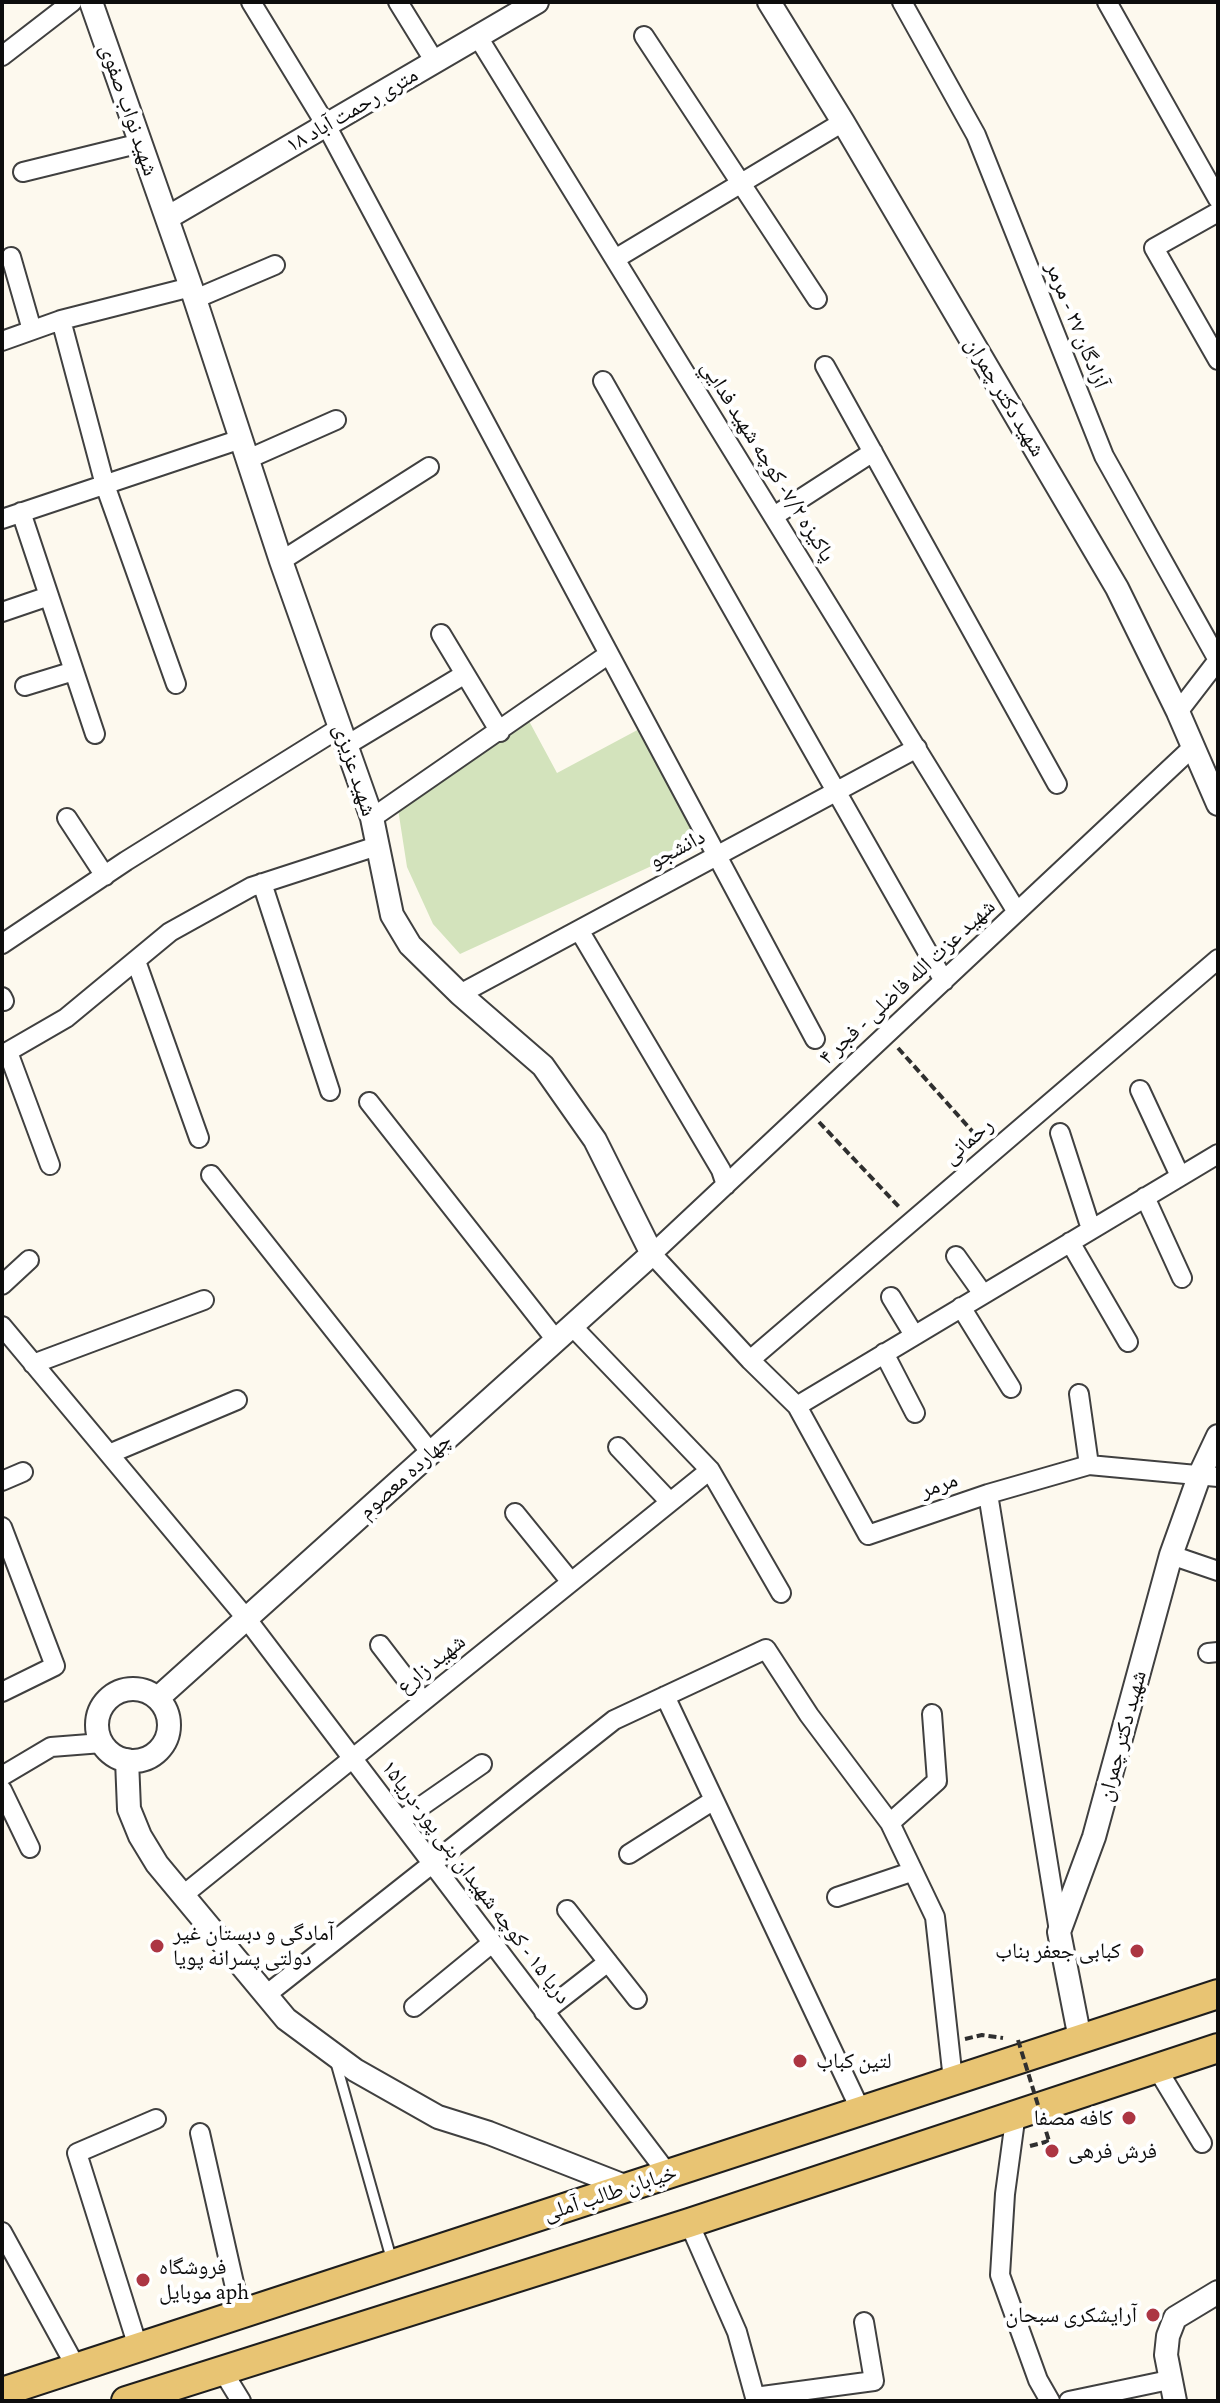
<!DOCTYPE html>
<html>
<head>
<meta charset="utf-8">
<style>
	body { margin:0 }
	#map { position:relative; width:1220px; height:2403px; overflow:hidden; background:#fdf9ee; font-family:"Crimson Pro",serif }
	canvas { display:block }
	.frame { position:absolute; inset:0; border:4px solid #0d0d0d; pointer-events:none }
</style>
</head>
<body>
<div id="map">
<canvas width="1220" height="2403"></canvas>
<div class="frame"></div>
</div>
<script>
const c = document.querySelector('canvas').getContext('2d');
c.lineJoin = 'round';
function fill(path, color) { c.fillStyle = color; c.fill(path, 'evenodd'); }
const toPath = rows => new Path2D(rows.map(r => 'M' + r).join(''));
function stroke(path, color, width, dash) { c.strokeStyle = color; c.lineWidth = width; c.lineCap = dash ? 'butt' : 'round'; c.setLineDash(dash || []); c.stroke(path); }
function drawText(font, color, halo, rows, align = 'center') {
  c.font = font + ' "Crimson Pro","Noto Naskh Arabic",serif'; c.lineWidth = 8; c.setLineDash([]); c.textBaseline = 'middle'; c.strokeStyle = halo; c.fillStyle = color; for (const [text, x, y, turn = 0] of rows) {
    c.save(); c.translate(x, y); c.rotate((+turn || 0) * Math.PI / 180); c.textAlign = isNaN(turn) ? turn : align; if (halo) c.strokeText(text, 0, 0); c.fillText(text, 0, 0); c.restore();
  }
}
fill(toPath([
	[529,721,557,773,643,727,697,838,682,852,460,954,433,924,407,867,398,809]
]), '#d3e3bc');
const service = toPath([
	[336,2063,392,2261]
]);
const minor = toPath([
	[251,2,326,125,815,1039],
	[398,2,435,62],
	[902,2,976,135,1104,456,1218,660],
	[1107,2,1218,199],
	[644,36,817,299],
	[478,37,1017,912],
	[2,56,72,2],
	[23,172,141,143],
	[1218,212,1154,248,1218,360],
	[11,257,32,330],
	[615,259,843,122],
	[195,299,275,265],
	[61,320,105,485,176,684],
	[2,341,61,320,191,287],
	[825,366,1057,784],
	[603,381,944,981],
	[248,459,336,420],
	[21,512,95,734],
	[774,516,873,452],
	[2,519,241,439],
	[281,561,429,467],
	[2,612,49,596],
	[441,634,500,732],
	[25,686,74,671],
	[1178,712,1218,660],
	[347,745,465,674],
	[67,818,105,876],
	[372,818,609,654],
	[262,883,330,1091],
	[579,930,721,1170,726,1185],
	[2,944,126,861,341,727],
	[136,961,199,1138],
	[460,994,917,748],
	[2,997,4,1001],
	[8,1052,50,1165],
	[2,1055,66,1018,170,932,251,887,377,846],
	[1140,1090,1180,1176],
	[369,1102,556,1340],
	[1060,1133,1091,1229],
	[211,1175,431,1453],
	[1145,1197,1182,1278],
	[1070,1242,1128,1342],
	[956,1256,983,1294],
	[2,1285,29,1260],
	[891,1297,914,1335],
	[961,1307,1011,1388],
	[2,1326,246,1618,668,2174],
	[572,1326,710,1470,781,1593],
	[884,1353,915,1413],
	[750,1360,1218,959],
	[33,1364,204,1300],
	[1079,1394,1089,1465],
	[797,1406,1218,1154],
	[618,1447,670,1502],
	[109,1454,237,1400],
	[2,1481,23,1472],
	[988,1494,1089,1465,1218,1477],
	[515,1513,571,1582],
	[2,1527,55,1666,2,1692],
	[1171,1555,1218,1571],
	[380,1645,423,1701],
	[1208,1653,1218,1652],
	[665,1696,861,2111],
	[2,1776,51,1747,102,1743],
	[2,1790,30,1848],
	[400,1821,482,1764],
	[890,1823,937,1781,932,1714],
	[629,1854,714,1800],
	[182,1896,710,1470],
	[837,1897,911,1872],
	[567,1910,637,1999],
	[1059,1931,988,1494,868,1535,797,1406,750,1360,652,1254,1194,746],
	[266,1995,614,1720,766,1649,809,1715,890,1823,935,1917,953,2080],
	[414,2007,492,1943],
	[544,2012,608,1962],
	[1156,2067,1202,2143],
	[1016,2113,1005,2194,1000,2275,1038,2380,1050,2401],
	[200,2133,241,2314],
	[689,2223,737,2332,756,2401],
	[2,2232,76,2367],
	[138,2347,77,2153,156,2119],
	[222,2370,241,2401],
	[755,2397,874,2381,864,2322],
	[1069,2401,1169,2380]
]);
const tertiary = toPath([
	[91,2,191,287,281,561,372,818,392,915,410,945,460,994,543,1066,595,1140,652,1254,158,1698],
	[769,2,843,122,1117,588,1178,712,1218,804],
	[167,218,537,2],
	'97 1725a36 36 0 1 1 72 0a36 36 0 1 1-72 0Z',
	[127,1760,129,1809,140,1836,157,1864,286,2019,355,2070,438,2117,489,2133,627,2187],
	[1080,2039,1059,1932,1094,1837,1171,1555,1200,1474,1218,1436],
	[1175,2401,1166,2355,1168,2336,1175,2318,1218,2292]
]);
const primary = toPath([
	[2,2392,1218,1994],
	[126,2401,689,2223,1218,2048]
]);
stroke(service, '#404040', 13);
stroke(minor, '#404040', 22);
stroke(tertiary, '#404040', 26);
stroke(primary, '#1e1e1e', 32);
stroke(toPath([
	[898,1048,980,1140],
	[819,1122,901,1209],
	[965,2039,982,2035,1003,2038],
	[1030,2146,1049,2141]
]), '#2f2f2f', 4, [8, 4]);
stroke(service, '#fff', 9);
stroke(minor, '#fff', 18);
stroke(tertiary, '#fff', 22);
stroke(primary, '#e8c473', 28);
stroke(toPath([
	[1018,2040,1049,2141]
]), '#2f2f2f', 4, [8, 4]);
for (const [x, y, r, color] of [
	[157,1946,8,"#ac3643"],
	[1137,1951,8,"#ac3643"],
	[800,2061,8,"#ac3643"],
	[1129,2118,8,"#ac3643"],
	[1052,2151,8,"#ac3643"],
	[143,2280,8,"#ac3643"],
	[1153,2315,8,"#ac3643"]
]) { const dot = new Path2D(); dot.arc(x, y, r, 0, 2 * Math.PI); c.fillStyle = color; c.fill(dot); stroke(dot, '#fff', 3); }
drawText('22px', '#0d0d0d', '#fff', [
	["شهید نواب صفوی",129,110,71],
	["۱۸ متری رحمت آباد",352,110,-30],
	["آزادگان ۲۷ - مرمر",1077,325,68],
	["شهید دکتر چمران",1005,397,59],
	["پاکیزه ۷/۲- كوچه شهيد فدايي",768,461,58],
	["شهید عزیزی",355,770,72],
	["دانشجو",677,849,-28],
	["شهید عزت الله فاضلی - فجر ۴",907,982,-43],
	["رحمانی",968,1141,-41],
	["چهارده معصوم",405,1476,-42],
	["مرمر",939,1485,-19],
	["شهید زارع",431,1664,-39],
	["شهید دکتر چمران",1122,1736,-75],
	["دریا ۱۵ - كوچه شهيدان بنی پور-دريا۱۵",476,1882,53],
	["خیابان طالب آملی",610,2193,-18]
]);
drawText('22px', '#0d0d0d', '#fff', [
	["آمادگی و دبستان غیر",173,1933],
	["دولتی پسرانه پویا",173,1958],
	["کبابی جعفر بناب",1121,1951,"right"],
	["لتین کباب",816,2061],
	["کافه مصفا",1113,2118,"right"],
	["فرش فرهی",1068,2151],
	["فروشگاه",159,2267],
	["موبایل aph",159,2292],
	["آرایشکری سبحان",1137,2315,"right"]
], 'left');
</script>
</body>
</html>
